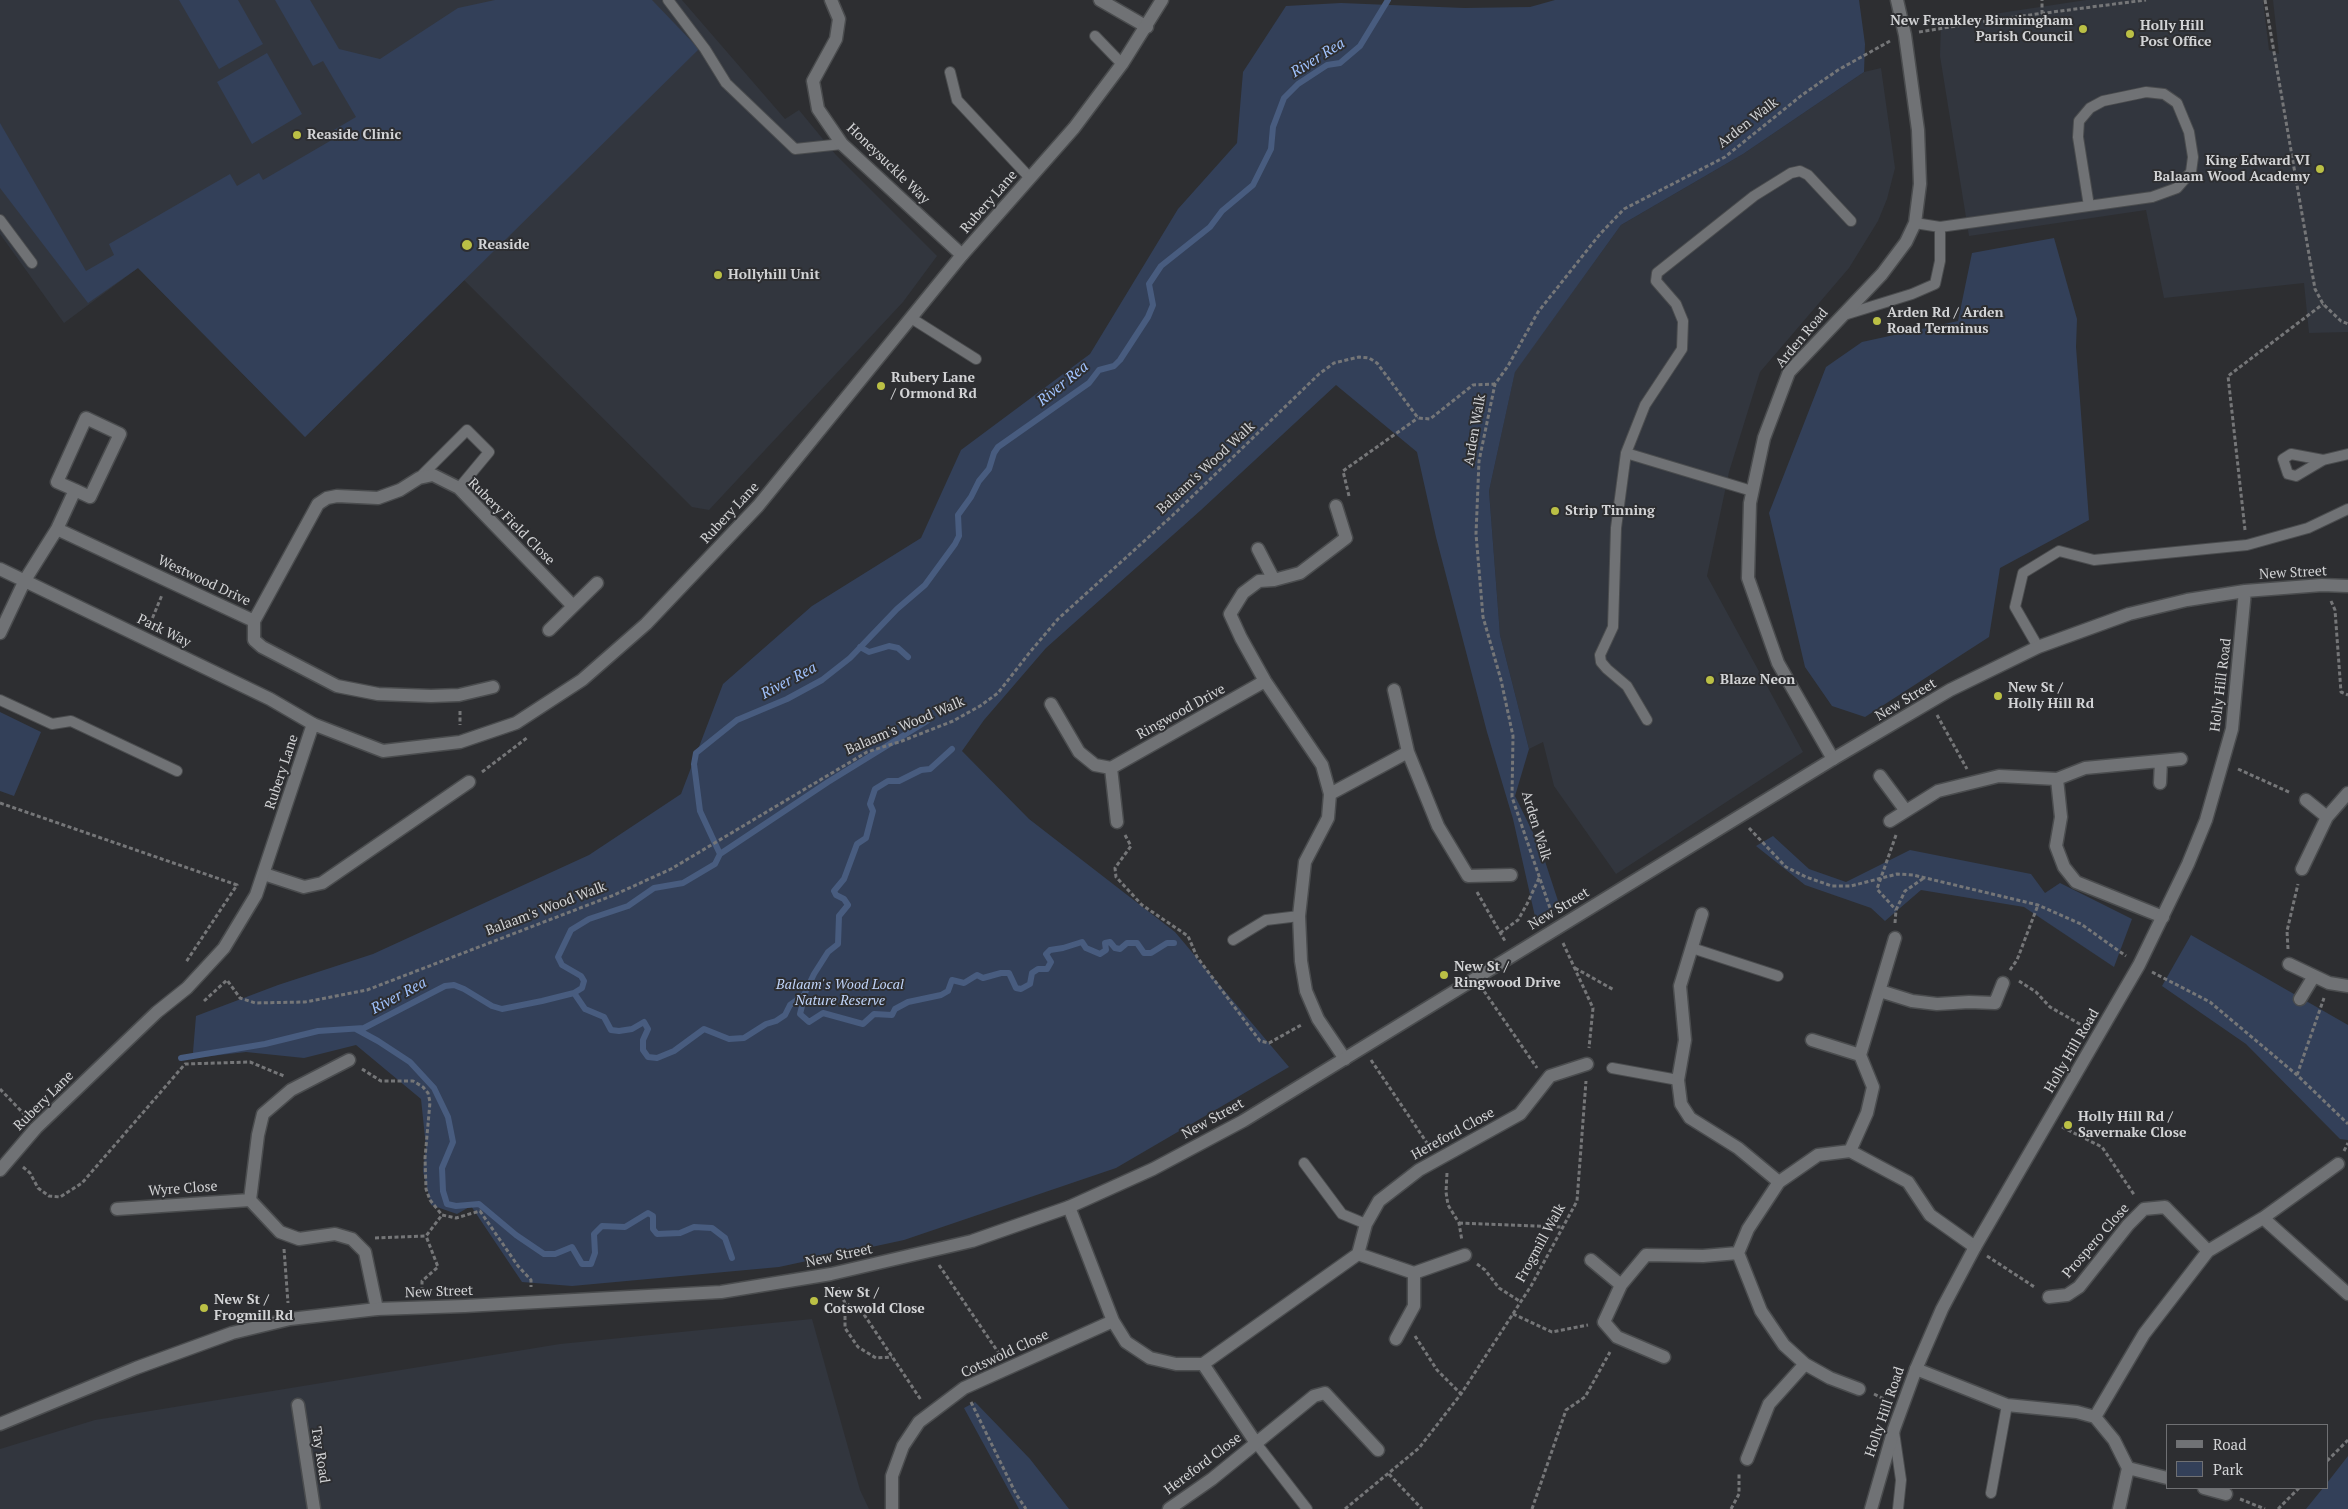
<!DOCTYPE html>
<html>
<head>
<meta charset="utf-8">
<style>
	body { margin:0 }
	#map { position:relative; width:2348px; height:1509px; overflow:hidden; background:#2d2e31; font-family:"PT Serif",serif }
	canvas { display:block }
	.legend { position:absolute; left:2166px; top:1424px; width:162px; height:65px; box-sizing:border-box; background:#2d2e31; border:1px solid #6f7073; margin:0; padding:6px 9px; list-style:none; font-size:15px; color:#d2d3d5 }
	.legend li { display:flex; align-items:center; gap:10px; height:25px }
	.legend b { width:25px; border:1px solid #6f7073 }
</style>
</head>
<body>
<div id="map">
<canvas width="2348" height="1509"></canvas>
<ul class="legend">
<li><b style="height:6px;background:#707275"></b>Road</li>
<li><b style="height:14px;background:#334059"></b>Park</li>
</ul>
</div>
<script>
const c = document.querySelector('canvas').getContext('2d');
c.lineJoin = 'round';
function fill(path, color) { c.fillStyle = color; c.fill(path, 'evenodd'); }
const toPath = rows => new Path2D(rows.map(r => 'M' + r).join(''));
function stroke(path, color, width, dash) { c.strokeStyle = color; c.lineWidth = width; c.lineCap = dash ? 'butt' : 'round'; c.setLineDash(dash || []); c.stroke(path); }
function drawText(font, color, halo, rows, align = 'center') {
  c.font = font + ' "PT Serif",serif'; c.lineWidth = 4; c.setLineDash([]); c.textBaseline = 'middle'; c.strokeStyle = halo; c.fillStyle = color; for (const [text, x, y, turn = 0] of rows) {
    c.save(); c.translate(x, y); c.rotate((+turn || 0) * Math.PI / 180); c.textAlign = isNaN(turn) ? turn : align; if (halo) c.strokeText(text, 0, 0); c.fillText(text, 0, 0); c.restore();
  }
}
fill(toPath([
	[0,0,682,0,785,119,799,110,836,155,937,256,903,302,709,510,692,507,464,280,305,437,138,268,64,323,0,234],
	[2086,0,2263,0,2269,50,2279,54,2273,0,2348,0,2348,332,2309,333,2304,283,2164,298,2146,210,1969,236,1940,56,1941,22],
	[1881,68,1895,168,1887,199,1878,221,1849,268,1760,372,1729,472,1707,576,1803,752,1616,874,1554,786,1543,742,1529,749,1500,635,1489,491,1515,371,1621,225,1743,154,1864,72],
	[812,1319,860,1490,869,1509,0,1509,0,1449,95,1420,560,1344]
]), '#32363e');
fill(toPath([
	[179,0,238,0,263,44,219,69],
	[275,0,310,0,339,49,380,59,458,8,495,0,652,0,699,49,305,437,138,268,88,303,0,188,0,123,86,271,114,255,109,244,230,174,237,186,259,173,263,180,330,141,327,134,356,117,323,61,313,66],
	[1555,0,1859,0,1865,44,1864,72,1743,154,1621,225,1515,372,1489,491,1500,635,1529,749,1515,796,1541,849,1560,907,1536,921,1513,819,1487,732,1436,537,1417,452,1336,385,1201,510,1046,648,984,720,962,751,1029,819,1175,932,1289,1067,1116,1168,904,1240,779,1267,572,1286,522,1282,471,1206,457,1214,431,1205,423,1171,426,1147,421,1099,356,1045,304,1058,246,1052,194,1058,193,1052,196,1016,278,985,373,954,589,855,681,794,723,684,812,606,921,538,961,450,1090,354,1178,209,1237,143,1243,72,1286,6,1341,3,1464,8,1530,7],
	[267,53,302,114,252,144,217,82],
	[2054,238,2077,319,2076,347,2089,520,2000,568,1989,637,1865,717,1832,706,1805,667,1769,513,1826,367,1862,342,1958,321,1972,253],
	[0,712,41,732,14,796,0,791],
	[1773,836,1809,869,1846,882,1910,850,2031,874,2045,893,2060,883,2132,919,2114,967,2024,907,1921,890,1885,921,1871,908,1805,885,1756,846],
	[2191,935,2348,1025,2348,1140,2340,1139,2246,1044,2162,986],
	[975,1402,1030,1459,1069,1509,1019,1509,964,1408],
	[2348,1456,2348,1509,2306,1509,2323,1488,2327,1488,2327,1483]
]), '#334059');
stroke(toPath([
	[860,647,869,652,889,646,898,648,908,657],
	[720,854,828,782,927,721],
	[574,993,585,1009,604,1017,611,1030,619,1031,632,1029,644,1022,648,1029,643,1040,643,1050,648,1057,657,1058,674,1051,704,1029,729,1039,744,1038,766,1024,776,1021,785,1015,790,1005,804,995,814,974,828,952,838,944,839,916,848,905,844,899,836,895,834,891,844,879,857,844,866,838,873,811,870,804,875,789,888,781,899,781,921,770,930,769,952,749],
	[799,999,802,1006,800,1014,809,1022,823,1013,863,1024,874,1014,892,1015,895,1009,908,1002,941,995,948,991,952,980,964,983,977,975,983,978,1001,973,1009,973,1016,988,1021,989,1030,984,1032,973,1038,969,1047,969,1051,962,1046,954,1050,950,1063,948,1082,942,1086,948,1100,954,1106,950,1105,943,1110,942,1115,948,1120,949,1127,943,1137,943,1144,953,1151,953,1167,943,1174,943],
	[356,1029,378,1041,410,1062,434,1088,448,1117,453,1142,442,1168,443,1191,447,1204,456,1206,479,1204,516,1235,544,1254,555,1254,572,1247,582,1264,591,1264,595,1253,594,1234,602,1226,625,1227,648,1213,653,1216,653,1229,657,1234,680,1233,694,1227,712,1228,725,1238,732,1258],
	[181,1058,265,1044,318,1031,364,1028,445,986,454,985,464,989,492,1006,502,1009,542,1001,574,993,582,988,584,981,581,976,562,965,558,957,571,930,589,919,628,906,654,888,683,883,715,864,720,854,700,811,694,764,696,753,737,720,787,699,822,680,850,658,897,609,925,585,955,544,959,536,958,515,971,497,979,481,989,469,994,453,998,447,1089,383,1099,370,1114,366,1120,360,1148,317,1153,305,1149,284,1161,266,1210,227,1222,211,1253,185,1271,149,1273,127,1284,98,1298,84,1327,65,1340,63,1360,46,1388,0]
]), '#485c7f', 6);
const service = toPath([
	[668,0,705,49,726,83,795,149,842,144],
	[1095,36,1122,64],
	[950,72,957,100,1030,178],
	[0,220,32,263],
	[1915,223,1940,227,2152,197,2177,188,2191,172,2193,157,2189,132,2177,103,2164,94,2146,92,2103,101,2090,108,2079,121,2078,137,2089,206],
	[1844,315,1912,294,1935,284,1940,261,1940,227],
	[911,318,976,359],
	[1626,453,1645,405,1682,349,1683,321,1676,304,1656,281,1657,273,1754,196,1791,173,1800,171,1808,175,1851,221],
	[2323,460,2291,454,2283,459,2288,474,2296,476,2323,460,2348,454],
	[419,478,467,430,489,452,459,488],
	[2038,647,2015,607,2023,573,2059,551,2094,560,2247,545,2308,528,2348,509],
	[0,700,52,724,71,721,177,771],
	[1647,720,1627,686,1607,669,1601,662,1600,655,1613,627,1616,528,1626,453,1752,491],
	[1233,940,1266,920,1299,916],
	[1692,948,1778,976],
	[1612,1068,1678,1080],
	[1304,1163,1342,1214,1366,1224],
	[1894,1432,1901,1480,1898,1509],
	[1256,1443,1307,1509],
	[1991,1493,2007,1405]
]);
const minor = toPath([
	[831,0,839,19,836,39,813,81,818,109,842,144,962,255],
	[1100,0,1147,27],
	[1336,506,1346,538,1300,573,1274,580,1259,581,1243,593,1230,614,1241,638,1265,681,1322,765,1330,794,1328,818,1305,862,1299,916,1301,961,1306,991,1318,1019,1345,1059],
	[57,529,75,490,57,482,86,418,120,434,90,497,75,490],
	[1258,549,1274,580],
	[0,569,270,699,313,724],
	[254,621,318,504,327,498,337,496,378,498,400,490,419,478,433,475,459,488,573,606],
	[549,630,597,583],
	[0,633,25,580,57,529,254,621,254,640,262,647,337,686,378,694,431,696,459,695,493,687],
	[1051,704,1079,752,1095,765,1111,768,1265,681],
	[1408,752,1438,826,1468,876,1511,875],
	[1833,759,1778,663,1748,578,1750,503,1764,438,1789,372,1882,274,1906,242,1915,223,1920,184,1918,130,1905,35,1897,0],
	[1111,768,1117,822],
	[1880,776,1906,811],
	[2057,779,2061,817,2056,846,2064,867,2076,882,2163,917],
	[2160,783,2161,761],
	[1330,794,1408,752,1394,690],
	[2306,800,2327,817],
	[1890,821,1938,791,1999,776,2057,779,2085,768,2181,759],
	[2302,869,2327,817,2348,793],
	[264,874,304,887,322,883,469,782],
	[1702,914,1680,986,1685,1040,1678,1080,1681,1104,1690,1118,1738,1148,1779,1182],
	[2289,964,2329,983,2348,986],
	[1880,991,1912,1001,1937,1004,1969,1002,1995,1003,2003,983],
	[2300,999,2314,976],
	[1812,1040,1860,1055],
	[349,1060,291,1090,263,1114,258,1135,250,1200,280,1232,299,1239,335,1234,352,1239,365,1252,377,1309],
	[1850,1151,1867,1113,1873,1087,1860,1055,1895,938],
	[1069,1207,1113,1321,1126,1342,1150,1358,1176,1364,1203,1364,1358,1254,1366,1224,1379,1201,1419,1170,1520,1114,1550,1076,1587,1064],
	[117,1209,250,1200],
	[2263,1218,2348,1294],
	[1738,1253,1748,1229,1779,1182,1818,1155,1850,1151,1908,1182,1930,1215,1975,1247],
	[1358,1254,1414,1273,1465,1255],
	[1591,1260,1621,1285],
	[2049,1297,2067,1295,2079,1287,2128,1225,2144,1209,2165,1207,2208,1251],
	[1396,1339,1414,1306,1414,1273],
	[1664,1357,1617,1337,1604,1322,1621,1285,1646,1255,1703,1256,1738,1253,1761,1311,1784,1345,1805,1364,1830,1378,1859,1389],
	[1203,1364,1256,1443],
	[1916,1369,2007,1405,2077,1412,2095,1417,2114,1440,2128,1468,2119,1509],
	[298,1405,314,1509],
	[2095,1417,2144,1334,2208,1251,2263,1218,2338,1164],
	[1747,1459,1769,1404,1805,1364],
	[2128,1468,2167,1478],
	[2204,1488,2226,1494],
	[892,1509,892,1476,903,1446,919,1422,964,1388,1113,1321],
	[1169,1509,1212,1479,1314,1396,1325,1393,1378,1450]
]);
const tertiary = toPath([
	[0,1170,36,1128,157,1012,187,988,224,948,256,895,313,724,383,751,460,742,516,723,582,680,646,624,758,506,962,255,1074,128,1122,64,1162,0],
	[0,1424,136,1368,232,1333,290,1319,377,1309,465,1306,721,1292,831,1274,972,1241,1069,1207,1153,1169,1243,1121,1833,759,1950,690,2038,647,2129,614,2187,600,2245,591,2322,585,2348,586],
	[1871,1509,1894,1429,1916,1369,1942,1309,1975,1247,2139,965,2188,864,2206,820,2232,729,2245,591]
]);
stroke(service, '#4a4c4e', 12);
stroke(minor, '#4a4c4e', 15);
stroke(tertiary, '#4a4c4e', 15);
stroke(toPath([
	[2265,0,2315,289,2323,304,2341,321,2348,324],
	[2042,14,2042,0],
	[1919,32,2006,18,2146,0],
	[1349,496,1343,471,1418,418],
	[2245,530,2228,376,2323,304],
	[2331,601,2335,610,2341,692,2348,695],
	[150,624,162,595],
	[460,711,460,725],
	[1937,715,1967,769],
	[2238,769,2291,793],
	[482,772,528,737],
	[0,803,237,885,186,962],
	[1749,828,1786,867,1806,877,1832,886,1851,886,1897,874,1913,875,2038,905,2081,924,2126,956],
	[1125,835,1131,846,1115,868,1116,877,1142,905,1188,936,1197,957,1260,1041,1269,1043,1303,1024],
	[1896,835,1877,889,1896,910],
	[1477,892,1505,941],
	[1552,914,1512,797,1513,736,1501,680,1483,617,1476,534,1479,461,1495,384,1508,366,1538,312,1600,234,1624,209,1725,157,1802,95,1838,70,1890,41],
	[1895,923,1896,910,1905,891,1924,878],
	[1500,933,1518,920,1527,904,1540,876],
	[1563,943,1593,1008,1589,1048],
	[2288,949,2287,931,2298,884],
	[1575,968,1614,990],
	[2010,970,2017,960,2038,905],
	[2152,972,2210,1002,2297,1075,2348,1124],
	[2019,981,2036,992,2050,1007,2085,1027],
	[1484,991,1537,1068],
	[204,1001,227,980,240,998,255,1003,305,1002,367,990,614,895,671,869,867,752,902,741,953,721,980,706,998,693,1030,652,1058,619,1173,515,1319,374,1334,363,1359,357,1369,358,1377,363,1418,418,1430,419,1473,385,1495,384],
	[1371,1060,1429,1146],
	[362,1069,381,1081,413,1081,423,1087,428,1093,430,1102,425,1158,426,1189,430,1200,442,1215,456,1218,480,1211,518,1266,531,1280,531,1287],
	[2297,1075,2324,998],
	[0,1089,26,1116],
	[2062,1127,2102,1147,2135,1196],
	[2344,1151,2348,1143],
	[23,1167,30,1173,38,1188,49,1196,60,1197,82,1183,185,1064,250,1062,284,1076],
	[1447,1173,1446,1192,1448,1205,1459,1223,1462,1241],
	[1459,1223,1563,1227],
	[375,1238,426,1236,442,1215],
	[284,1249,288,1303],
	[1987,1256,2036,1288],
	[1477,1264,1485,1270,1499,1288,1521,1302],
	[939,1265,1000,1355],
	[838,1288,845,1303,863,1313,921,1400],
	[422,1291,422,1281,438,1267,426,1236],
	[845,1303,845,1328,858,1347,876,1358,892,1357],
	[1513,1314,1552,1332,1588,1325],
	[1415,1336,1437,1370,1461,1394],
	[1874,1394,1888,1401],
	[971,1402,1016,1494,1026,1509],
	[2327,1461,2348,1440],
	[1389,1474,1422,1509],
	[2240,1499,2265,1509],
	[1345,1509,1419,1448,1461,1394,1531,1286,1577,1201,1586,1081],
	[1532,1509,1566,1410,1585,1397,1610,1352],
	[1731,1509,1739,1494,1739,1472],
	[2278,1509,2299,1488]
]), '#757678', 3, [4, 2.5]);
stroke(service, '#707275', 10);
stroke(minor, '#707275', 12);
stroke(tertiary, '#707275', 12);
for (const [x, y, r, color] of [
	[2083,29,5,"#bbc045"],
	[2130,34,5,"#bbc045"],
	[297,135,5,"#bbc045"],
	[2320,169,5,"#bbc045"],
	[467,245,6,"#bbc045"],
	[718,275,5,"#bbc045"],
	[1877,321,5,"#bbc045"],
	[881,386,5,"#bbc045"],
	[1555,511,5,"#bbc045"],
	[1710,680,5,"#bbc045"],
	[1998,696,5,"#bbc045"],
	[1444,975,5,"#bbc045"],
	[2068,1125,5,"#bbc045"],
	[814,1301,5,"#bbc045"],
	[204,1308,5,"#bbc045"]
]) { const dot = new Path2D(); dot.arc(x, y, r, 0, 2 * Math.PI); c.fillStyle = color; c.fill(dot); stroke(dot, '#2d2e31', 2); }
drawText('bold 14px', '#d2d3d5', '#2d2e31', [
	["New Frankley Birmimgham",2073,21,"right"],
	["Parish Council",2073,37,"right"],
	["Holly Hill",2140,26],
	["Post Office",2140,42],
	["Reaside Clinic",307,135],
	["King Edward VI",2310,161,"right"],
	["Balaam Wood Academy",2310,177,"right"],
	["Reaside",478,245],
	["Hollyhill Unit",728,275],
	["Arden Rd / Arden",1887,313],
	["Road Terminus",1887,329],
	["Rubery Lane",891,378],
	["/ Ormond Rd",891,394],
	["Strip Tinning",1565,511],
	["Blaze Neon",1720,680],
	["New St /",2008,688],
	["Holly Hill Rd",2008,704],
	["New St /",1454,967],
	["Ringwood Drive",1454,983],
	["Holly Hill Rd /",2078,1117],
	["Savernake Close",2078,1133],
	["New St /",824,1293],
	["Cotswold Close",824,1309],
	["New St /",214,1300],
	["Frogmill Rd",214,1316]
], 'left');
drawText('14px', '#d2d3d5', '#2d2e31', [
	["Arden Walk",1748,123,-38],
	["Honeysuckle Way",888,164,44],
	["Rubery Lane",989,202,-49],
	["Arden Road",1802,338,-50],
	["Arden Walk",1475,430,-80],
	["Balaam's Wood Walk",1206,468,-43],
	["Rubery Lane",730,513,-47],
	["Rubery Field Close",511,522,45],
	["New Street",2293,573,-3],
	["Westwood Drive",204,581,25],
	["Park Way",164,631,26],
	["Holly Hill Road",2221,685,-83],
	["New Street",1906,700,-31],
	["Ringwood Drive",1181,712,-29],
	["Balaam's Wood Walk",905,726,-23],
	["Rubery Lane",282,772,-72],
	["Arden Walk",1536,826,73],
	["Balaam's Wood Walk",546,909,-21],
	["New Street",1559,909,-31],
	["Holly Hill Road",2072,1051,-60],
	["Rubery Lane",44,1101,-45],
	["New Street",1213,1119,-29],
	["Hereford Close",1453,1134,-29],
	["Wyre Close",183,1189,-4],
	["Prospero Close",2096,1241,-49],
	["Frogmill Walk",1541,1243,-61],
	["New Street",839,1256,-12],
	["New Street",439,1292,-2],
	["Cotswold Close",1005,1354,-25],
	["Holly Hill Road",1885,1412,-71],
	["Tay Road",320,1455,81],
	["Hereford Close",1203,1464,-37]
]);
drawText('italic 14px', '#c0d4f9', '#2d2e31', [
	["Balaam's Wood Local",840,985],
	["Nature Reserve",840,1001]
]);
drawText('italic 15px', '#a1c3fe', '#2d2e31', [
	["River Rea",1318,58,-32],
	["River Rea",1063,384,-39],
	["River Rea",789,681,-28],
	["River Rea",399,996,-28]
]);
</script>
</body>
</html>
